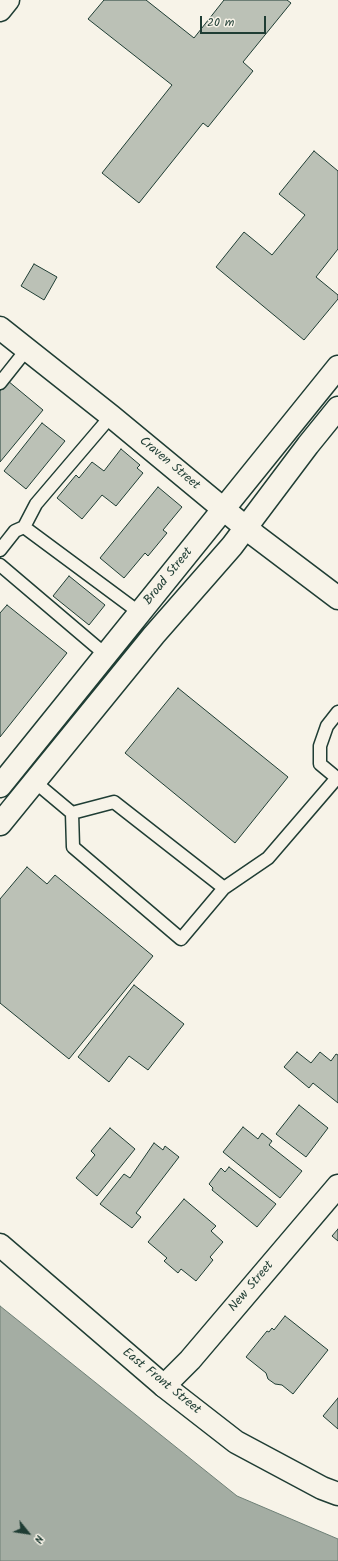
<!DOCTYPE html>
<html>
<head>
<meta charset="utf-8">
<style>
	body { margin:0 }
	#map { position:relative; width:338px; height:1561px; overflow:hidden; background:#f7f3e8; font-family:Kalam,sans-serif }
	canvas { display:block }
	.north { position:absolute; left:8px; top:1513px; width:40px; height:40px; -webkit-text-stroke:3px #f7f3e8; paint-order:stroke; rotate:120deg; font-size:11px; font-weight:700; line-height:16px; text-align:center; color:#1f3d34 }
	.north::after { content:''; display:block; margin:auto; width:14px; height:18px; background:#1f3d34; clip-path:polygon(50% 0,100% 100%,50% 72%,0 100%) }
	.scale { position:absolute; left:200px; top:16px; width:66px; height:18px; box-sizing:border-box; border:2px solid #1f3d34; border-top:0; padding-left:5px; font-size:12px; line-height:14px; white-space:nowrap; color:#1f3d34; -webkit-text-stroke:3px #f7f3e8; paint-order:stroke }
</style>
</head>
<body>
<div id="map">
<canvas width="338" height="1561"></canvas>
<div class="north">N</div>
<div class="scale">20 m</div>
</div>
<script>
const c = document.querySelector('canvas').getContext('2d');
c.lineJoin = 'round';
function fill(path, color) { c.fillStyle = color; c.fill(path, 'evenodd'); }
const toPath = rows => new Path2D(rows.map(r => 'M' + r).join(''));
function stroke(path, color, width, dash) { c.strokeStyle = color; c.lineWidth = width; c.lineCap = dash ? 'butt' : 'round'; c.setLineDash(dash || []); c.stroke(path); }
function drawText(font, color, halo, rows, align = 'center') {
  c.font = font + ' Kalam,sans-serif'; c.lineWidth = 4; c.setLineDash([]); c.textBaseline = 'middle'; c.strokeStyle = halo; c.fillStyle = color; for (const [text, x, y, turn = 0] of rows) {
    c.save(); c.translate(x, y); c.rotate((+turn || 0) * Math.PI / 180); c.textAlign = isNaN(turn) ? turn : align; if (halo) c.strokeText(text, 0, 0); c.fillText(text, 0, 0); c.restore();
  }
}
const water = toPath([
	[0,1306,237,1496,338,1539,338,1561,0,1561,0,1306]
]);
fill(water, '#a4ada3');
stroke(water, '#6f8077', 1);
const building = toPath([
	[104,0,146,0,194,38,224,0,287,0,291,3,243,62,253,71,208,127,203,123,139,203,102,173,172,85,88,19,104,0],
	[314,151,338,171,338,249,316,277,338,295,338,299,304,340,216,267,244,232,272,255,305,215,279,194,314,151],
	[34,264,57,277,44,300,21,286,34,264],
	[8,381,43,410,0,462,0,391,8,381],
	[42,423,65,441,26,489,4,471,42,423],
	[121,449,140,465,137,468,143,473,116,506,102,495,82,519,57,498,76,475,79,478,92,462,104,471,121,449],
	[158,487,182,507,163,530,167,533,148,556,145,553,124,578,100,558,158,487],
	[69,576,105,605,89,625,53,596,69,576],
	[7,605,67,653,0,737,0,613,7,605],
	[178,688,288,777,235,843,125,753,178,688],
	[27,867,47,884,55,875,153,956,69,1059,0,1003,0,899,27,867],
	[134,985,184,1024,148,1070,129,1056,109,1082,78,1057,134,985],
	[297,1052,311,1063,320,1052,331,1061,336,1054,338,1055,338,1103,313,1083,309,1088,284,1067,297,1052],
	[299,1105,328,1128,306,1157,276,1134,299,1105],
	[243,1127,258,1139,262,1133,272,1141,269,1145,302,1171,280,1198,223,1152,243,1127],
	[110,1128,135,1149,97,1196,76,1178,95,1155,91,1151,110,1128],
	[154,1143,163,1150,165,1146,179,1157,136,1213,141,1217,132,1228,100,1204,124,1174,130,1178,154,1143],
	[229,1167,276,1204,257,1227,212,1190,213,1188,209,1184,221,1168,225,1172,229,1167],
	[184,1199,216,1226,211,1231,223,1242,210,1257,213,1260,196,1281,181,1269,178,1273,164,1261,167,1258,148,1242,184,1199],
	[338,1229,338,1241,332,1236,338,1229],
	[285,1316,328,1350,293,1394,282,1385,275,1384,268,1379,266,1373,246,1357,267,1331,269,1332,272,1328,274,1330,285,1316],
	[338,1398,338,1429,323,1416,338,1398]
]);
fill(building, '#bbc1b6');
stroke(building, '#1f3d34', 1);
const lane = toPath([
	[0,383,27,349],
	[24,527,36,504,111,416],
	[0,550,15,531,24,527,140,613],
	[0,565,106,655],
	[338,712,327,726,320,746,320,764,338,779],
	[35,782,72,813,73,847,181,939,224,888,114,802,72,813],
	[224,888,268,858,336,779]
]);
const street = toPath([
	[0,328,111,416,256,536,338,598],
	[164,1386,190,1360,338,1186]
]);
const secondary = toPath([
	[0,10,8,0],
	[0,1245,164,1386,236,1442,322,1488,338,1494]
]);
const primary = toPath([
	[0,786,338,367],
	[0,824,154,635,232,546,308,445,338,408]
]);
stroke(lane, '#1f3d34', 15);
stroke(street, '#1f3d34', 25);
stroke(secondary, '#1f3d34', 25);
stroke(primary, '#1f3d34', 25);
stroke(lane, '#f7f3e8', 12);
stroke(street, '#f7f3e8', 22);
stroke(secondary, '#f7f3e8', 22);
stroke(primary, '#f7f3e8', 22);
drawText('13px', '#1f3d34', '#f7f3e8', [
	["Craven Street",169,464,40],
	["Broad Street",169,577,-51],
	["New Street",252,1287,-50],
	["East Front Street",161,1382,39]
]);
</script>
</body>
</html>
